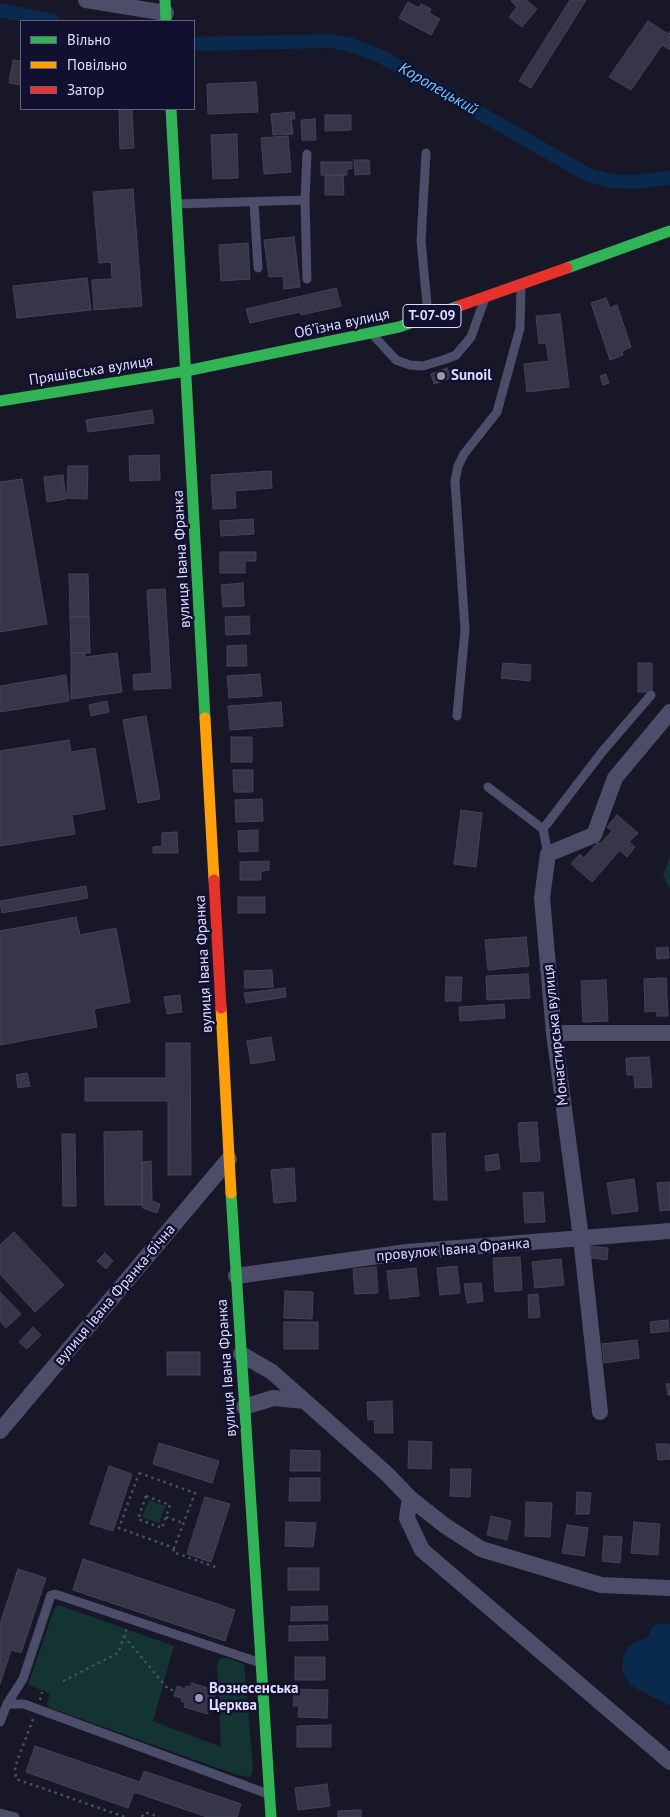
<!DOCTYPE html>
<html>
<head>
<meta charset="utf-8">
<style>
	body { margin:0 }
	#map { position:relative; width:670px; height:1817px; overflow:hidden; background:#181728; font-family:"PT Sans",sans-serif }
	canvas { display:block }
	.legend { position:absolute; left:20px; top:20px; width:175px; height:90px; box-sizing:border-box; background:#12102f; border:1px solid #646282; margin:0; padding:6px 9px; list-style:none; font-size:15px; color:#dedeff }
	.legend li { display:flex; align-items:center; gap:10px; height:25px }
	.legend b { width:25px; border:1px solid #646282 }
</style>
</head>
<body>
<div id="map">
<canvas width="670" height="1817"></canvas>
<ul class="legend">
<li><b style="height:6px;background:#30b455"></b>Вільно</li>
<li><b style="height:6px;background:#ff9f0a"></b>Повільно</li>
<li><b style="height:6px;background:#e5322d"></b>Затор</li>
</ul>
</div>
<script>
const c = document.querySelector('canvas').getContext('2d');
c.lineJoin = 'round';
function fill(path, color) { c.fillStyle = color; c.fill(path, 'evenodd'); }
const toPath = rows => new Path2D(rows.map(r => 'M' + r).join(''));
function stroke(path, color, width, dash) { c.strokeStyle = color; c.lineWidth = width; c.lineCap = dash ? 'butt' : 'round'; c.setLineDash(dash || []); c.stroke(path); }
function drawText(font, color, halo, rows, align = 'center') {
  c.font = font + ' "PT Sans",sans-serif'; c.lineWidth = 5; c.setLineDash([]); c.textBaseline = 'middle'; c.strokeStyle = halo; c.fillStyle = color; for (const [text, x, y, turn = 0] of rows) {
    c.save(); c.translate(x, y); c.rotate((+turn || 0) * Math.PI / 180); c.textAlign = isNaN(turn) ? turn : align; if (halo) c.strokeText(text, 0, 0); c.fillText(text, 0, 0); c.restore();
  }
}
fill(toPath([
	[670,857,670,889,663,875],
	[149,1500,166,1506,159,1523,142,1517],
	[59,1605,174,1646,153,1721,221,1747,217,1664,221,1658,227,1658,244,1664,253,1768,251,1777,237,1775,48,1707,47,1703,50,1693,28,1685,54,1609]
]), '#133432');
fill(toPath([
	[658,1624,670,1624,670,1706,630,1685,622,1671,623,1659,628,1647,637,1641,648,1637,652,1627]
]), '#09294d');
stroke(toPath([
	[0,10,53,21],
	[194,44,331,41,348,44,380,56,588,175,611,181,632,182,670,178]
]), '#09294d', 14);
const building = toPath([
	[512,0,526,0,537,9,522,27,509,17,517,7,511,1,512,0],
	[570,0,586,0,531,88,519,81,570,0],
	[408,2,419,8,421,4,431,9,429,13,440,19,431,35,399,18,408,2],
	[648,21,668,34,670,31,670,50,662,45,631,90,609,77,648,21],
	[13,60,21,61,21,85,9,83,13,60],
	[256,82,258,112,208,114,207,84,256,82],
	[119,109,132,109,134,148,120,149,119,109],
	[294,112,295,119,291,119,293,134,273,135,271,114,294,112],
	[325,115,351,115,351,130,325,131,325,115],
	[315,119,316,140,302,140,301,120,315,119],
	[237,134,238,178,213,179,211,135,237,134],
	[288,136,291,172,264,174,261,138,288,136],
	[354,160,369,160,370,174,355,175,354,160],
	[321,162,352,162,352,169,347,169,347,175,321,175,321,162],
	[325,175,343,175,344,195,325,195,325,175],
	[133,189,142,306,94,310,92,280,112,279,111,262,99,263,93,192,133,189],
	[294,237,300,287,284,289,283,276,269,277,264,240,294,237],
	[248,243,250,279,221,281,219,245,248,243],
	[87,278,91,310,17,318,13,286,87,278],
	[336,288,341,306,301,315,300,312,250,323,246,309,336,288],
	[606,298,610,308,617,305,631,347,622,351,623,355,610,360,591,303,606,298],
	[560,314,569,387,527,392,524,364,549,361,546,343,539,344,536,316,560,314],
	[447,368,451,378,434,384,431,374,447,368],
	[606,374,609,383,603,385,600,376,606,374],
	[152,410,154,423,88,432,86,420,152,410],
	[159,455,160,480,130,481,129,456,159,455],
	[68,466,88,466,87,499,67,498,68,466],
	[271,471,272,488,235,491,236,508,213,509,211,475,271,471],
	[63,475,66,499,47,502,44,477,63,475],
	[22,479,47,624,0,632,0,482,22,479],
	[253,519,254,534,221,536,220,521,253,519],
	[220,552,256,552,256,561,245,561,245,573,220,573,220,552],
	[69,574,88,574,89,617,70,617,69,574],
	[243,583,244,606,223,607,221,585,243,583],
	[165,589,171,688,134,690,133,675,152,673,147,590,165,589],
	[249,616,250,634,226,635,225,617,249,616],
	[70,617,89,617,90,653,71,653,70,617],
	[246,645,247,666,227,666,227,646,246,645],
	[71,653,85,653,85,657,117,653,122,692,71,699,71,653],
	[503,663,531,665,530,681,501,678,503,663],
	[638,663,652,663,652,692,638,692,638,663],
	[260,674,262,696,229,698,227,676,260,674],
	[66,675,69,701,0,712,0,686,66,675],
	[107,701,109,712,91,716,89,705,107,701],
	[281,702,283,726,230,730,228,706,281,702],
	[146,716,160,799,138,803,123,720,146,716],
	[231,737,252,737,252,762,231,762,231,737],
	[69,740,71,752,95,748,105,809,72,815,75,834,0,846,0,751,69,740],
	[233,770,253,770,253,792,234,792,233,770],
	[262,799,263,821,236,822,235,800,262,799],
	[461,810,482,813,476,867,454,864,461,810],
	[617,815,638,833,629,842,635,847,627,857,620,850,592,882,571,864,580,854,584,858,598,842,600,844,612,831,607,827,617,815],
	[258,830,258,851,239,852,238,831,258,830],
	[177,832,178,853,153,853,153,847,162,846,162,833,177,832],
	[269,861,269,870,261,871,261,880,240,880,240,862,269,861],
	[86,886,88,898,2,913,0,901,86,886],
	[238,897,265,897,265,913,238,913,238,897],
	[76,917,80,935,116,928,130,1002,94,1009,97,1027,0,1045,0,931,76,917],
	[526,937,529,966,488,970,485,940,526,937],
	[668,947,669,958,657,959,656,948,668,947],
	[272,970,273,987,245,988,244,971,272,970],
	[528,974,530,998,487,1000,486,976,528,974],
	[446,977,462,977,461,1001,445,1001,446,977],
	[666,978,668,1016,657,1016,657,1011,645,1012,644,979,666,978],
	[606,980,608,1021,583,1022,581,981,606,980],
	[285,988,286,997,246,1003,244,993,285,988],
	[180,995,182,1012,167,1014,164,997,180,995],
	[504,1004,505,1018,460,1021,459,1007,504,1004],
	[271,1037,275,1060,251,1064,247,1041,271,1037],
	[166,1043,190,1043,191,1175,168,1175,168,1101,85,1101,85,1078,166,1078,166,1043],
	[649,1057,652,1087,635,1088,634,1075,627,1075,626,1058,649,1057],
	[27,1073,30,1086,18,1088,16,1075,27,1073],
	[537,1122,540,1161,521,1162,518,1123,537,1122],
	[142,1131,142,1205,105,1205,104,1132,142,1131],
	[445,1133,447,1200,434,1200,432,1134,445,1133],
	[62,1134,75,1134,76,1206,63,1206,62,1134],
	[498,1154,500,1169,486,1171,485,1156,498,1154],
	[151,1161,152,1201,160,1204,157,1213,143,1208,142,1205,142,1162,151,1161],
	[294,1168,296,1201,274,1203,271,1170,294,1168],
	[634,1179,638,1211,612,1214,607,1183,634,1179],
	[670,1182,670,1210,660,1211,657,1183,670,1182],
	[543,1192,545,1222,525,1223,523,1193,543,1192],
	[14,1232,64,1285,35,1312,0,1274,0,1245,14,1232],
	[588,1246,608,1248,607,1260,587,1257,588,1246],
	[105,1253,113,1261,106,1269,97,1261,105,1253],
	[520,1257,522,1290,495,1292,493,1258,520,1257],
	[561,1259,564,1285,535,1288,532,1262,561,1259],
	[457,1266,460,1293,440,1295,437,1268,457,1266],
	[376,1267,378,1293,355,1294,353,1269,376,1267],
	[416,1268,419,1296,390,1299,387,1271,416,1268],
	[481,1283,483,1301,467,1303,464,1284,481,1283],
	[285,1291,313,1292,312,1319,284,1318,285,1291],
	[0,1292,21,1314,6,1328,0,1321,0,1292],
	[538,1294,540,1317,529,1318,528,1295,538,1294],
	[668,1320,669,1331,651,1333,650,1322,668,1320],
	[284,1322,318,1322,318,1349,284,1349,284,1322],
	[33,1327,41,1335,27,1349,19,1342,33,1327],
	[637,1340,639,1358,604,1363,602,1344,637,1340],
	[167,1352,200,1352,200,1375,167,1375,167,1352],
	[666,1384,670,1384,670,1395,668,1395,666,1384],
	[392,1401,393,1433,375,1433,374,1419,368,1420,367,1402,392,1401],
	[409,1441,432,1442,431,1469,408,1468,409,1441],
	[159,1443,219,1461,212,1483,153,1464,159,1443],
	[656,1444,669,1444,670,1459,658,1460,656,1444],
	[291,1450,320,1451,320,1471,290,1471,291,1450],
	[109,1466,132,1474,113,1531,90,1524,109,1466],
	[451,1469,471,1469,470,1497,450,1496,451,1469],
	[290,1478,320,1478,320,1501,289,1501,290,1478],
	[577,1492,591,1493,589,1514,576,1514,577,1492],
	[205,1497,230,1504,211,1562,187,1554,205,1497],
	[526,1502,552,1503,550,1537,525,1536,526,1502],
	[491,1516,511,1521,507,1540,487,1535,491,1516],
	[286,1522,316,1523,313,1547,285,1546,286,1522],
	[634,1522,660,1524,658,1555,631,1553,634,1522],
	[567,1525,588,1528,584,1556,562,1553,567,1525],
	[604,1536,622,1537,620,1563,602,1561,604,1536],
	[83,1559,235,1610,225,1641,73,1590,83,1559],
	[288,1568,319,1568,319,1590,288,1590,288,1568],
	[18,1569,46,1578,21,1653,11,1650,0,1684,0,1624,18,1569],
	[327,1606,328,1620,291,1621,291,1607,327,1606],
	[327,1625,328,1640,289,1641,289,1626,327,1625],
	[295,1657,325,1657,325,1680,295,1680,295,1657],
	[192,1683,214,1690,215,1697,218,1698,214,1709,211,1709,207,1714,184,1707,185,1703,181,1701,182,1698,174,1696,177,1686,185,1689,186,1686,190,1687,192,1683],
	[294,1689,328,1690,327,1718,298,1717,299,1706,293,1706,294,1689],
	[331,1725,331,1747,297,1747,297,1726,331,1725],
	[35,1746,140,1782,144,1771,241,1804,237,1817,207,1817,134,1792,128,1808,26,1772,35,1746],
	[327,1784,330,1806,298,1810,295,1788,327,1784],
	[361,1810,361,1817,338,1817,338,1811,361,1810]
]);
fill(building, '#373649');
stroke(building, '#43425b', 1);
stroke(toPath([
	[139,1473,195,1493,174,1548,119,1528,139,1473],
	[146,1496,170,1505,162,1528,138,1519,146,1496],
	[166,1517,183,1523],
	[174,1549,173,1552,218,1568],
	[124,1636,168,1689,176,1691],
	[63,1681,118,1653,127,1628],
	[40,1700,42,1692],
	[33,1719,15,1767,16,1779,125,1817],
	[142,1817,143,1814,148,1813,159,1817]
]), '#435464', 2.5, [2.5, 4]);
stroke(toPath([
	[426,153,421,241,428,315],
	[307,154,305,200,307,279],
	[254,202,258,268],
	[176,204,305,200],
	[374,336,396,360,410,365,423,366,446,359,456,355,471,337,484,301],
	[457,716,465,630,455,481,458,466,464,454,497,412,520,328,521,286],
	[488,787,543,829],
	[548,854,543,829,602,752,651,695],
	[7,1704,23,1679,51,1595,55,1594,261,1663],
	[0,1722,7,1704,24,1704,268,1794],
	[0,1813,15,1817]
]), '#4c4d69', 9);
stroke(toPath([
	[86,0,166,13],
	[554,1033,670,1033],
	[236,1276,407,1252,670,1231],
	[241,1354,272,1372,387,1474,410,1498,444,1525,481,1549,601,1585,670,1588],
	[244,1407,273,1398,305,1401],
	[600,1412,581,1238,554,1033,542,898,548,854,594,835,615,778,670,712],
	[0,1431,229,1159],
	[410,1498,407,1518,422,1550,670,1762]
]), '#4c4d69', 16);
stroke(toPath([
	[165,0,166,21],
	[171,109,205,718],
	[567,268,670,231],
	[0,401,186,371,399,327,459,306],
	[231,1193,271,1817]
]), '#30b455', 11);
stroke(toPath([
	[205,718,214,880],
	[221,1008,231,1193]
]), '#ff9f0a', 11);
stroke(toPath([
	[459,306,567,268],
	[214,880,221,1008]
]), '#e5322d', 11);
for (const [x, y, r, color] of [
	[441,376,5,"#9998b4"],
	[199,1698,5,"#9998b4"]
]) { const dot = new Path2D(); dot.arc(x, y, r, 0, 2 * Math.PI); c.fillStyle = color; c.fill(dot); stroke(dot, '#12102f', 2); }
for (const [x, y, w] of [
	[432,316,58]
]) { const box = new Path2D(); box.roundRect(x - w / 2, y - 11.5, w, 23, 4); c.fillStyle = '#12102f'; c.fill(box); stroke(box, '#dedeff', 1); }
drawText('bold 14px', '#dedeff', null, [
	["Т-07-09",432,316]
]);
drawText('15px', '#dedeff', '#12102f', [
	["Обʼїзна вулиця",342,324,-12],
	["Пряшівська вулиця",91,371,-9],
	["вулиця Івана Франка",182,559,-93],
	["вулиця Івана Франка",204,964,-93],
	["Монастирська вулиця",556,1035,-96],
	["провулок Івана Франка",453,1250,-5],
	["вулиця Івана Франка-бічна",115,1295,-50],
	["вулиця Івана Франка",227,1368,-94]
]);
drawText('bold 15px', '#dedeff', '#12102f', [
	["Sunoil",451,376],
	["Вознесенська",209,1689],
	["Церква",209,1706]
], 'left');
drawText('italic 16px', '#6ccdff', '#12102f', [
	["Коропецький",438,89,30]
]);
</script>
</body>
</html>
